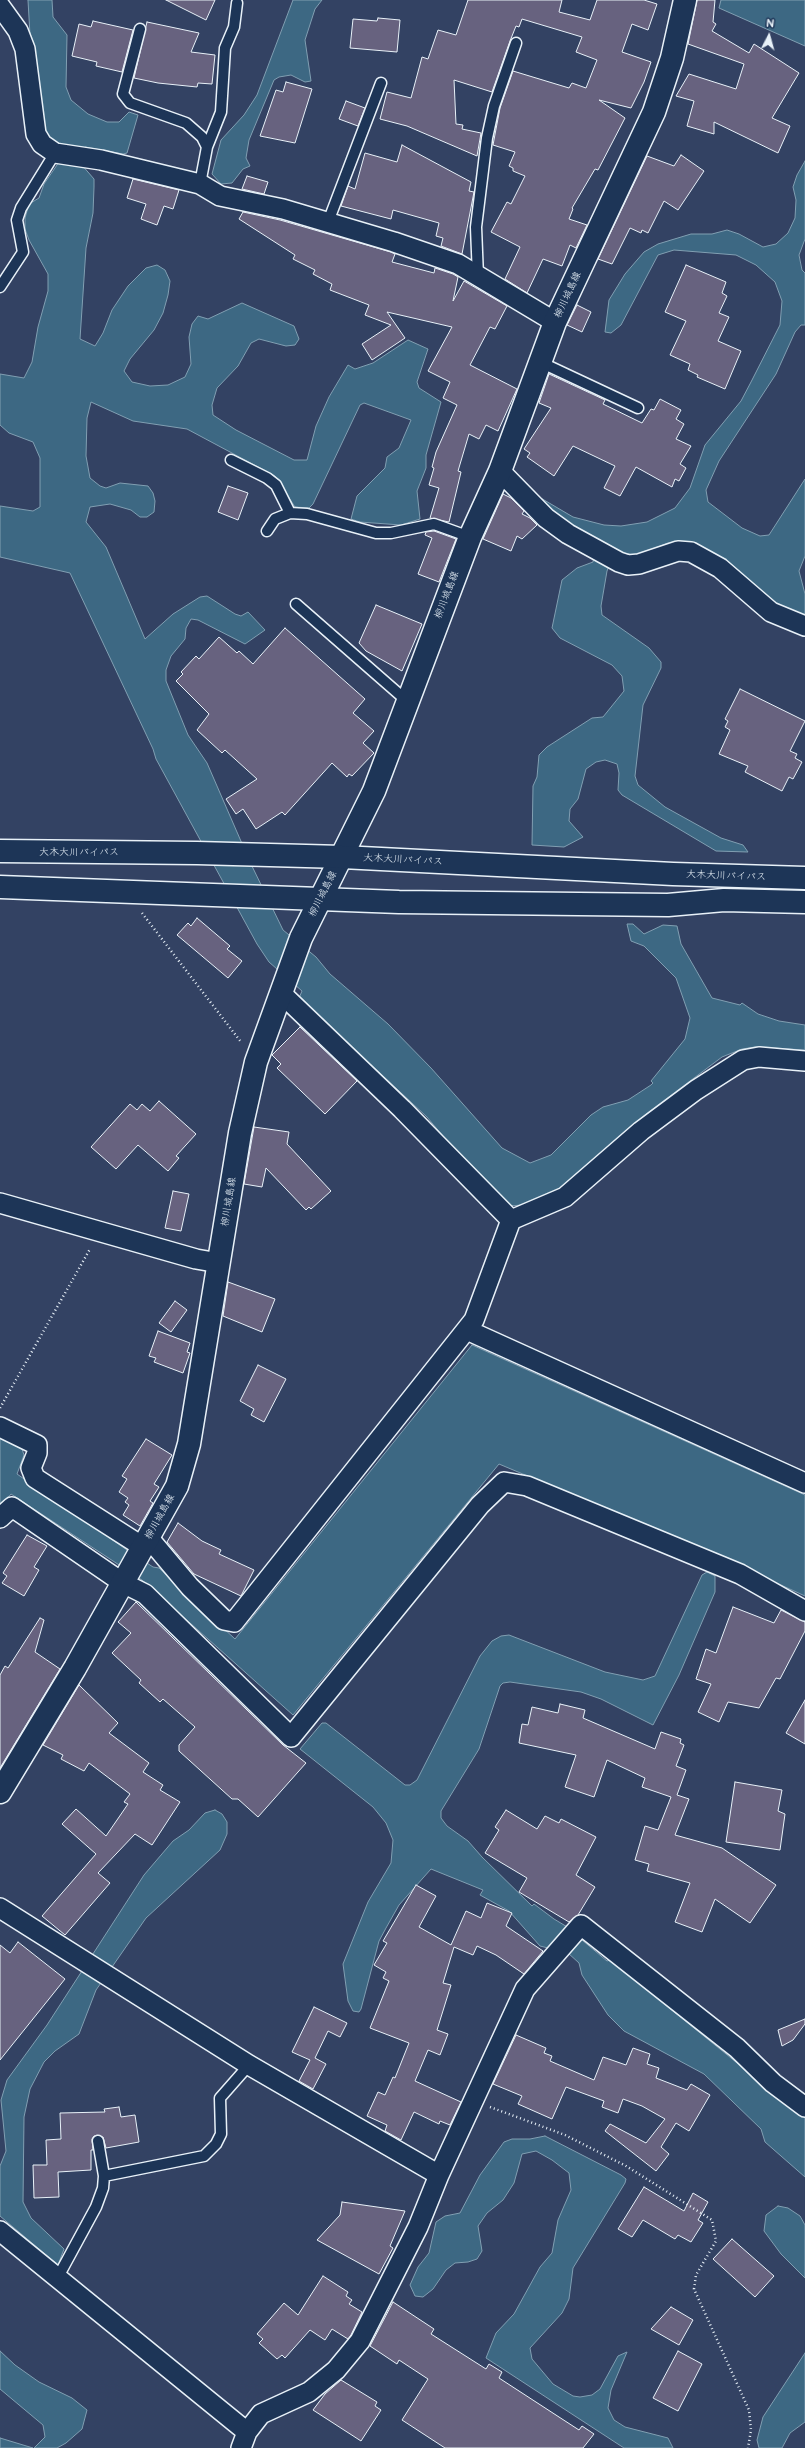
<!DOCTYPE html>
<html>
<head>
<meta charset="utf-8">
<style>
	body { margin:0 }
	#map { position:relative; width:805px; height:2448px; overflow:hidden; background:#334263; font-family:"Balsamiq Sans",sans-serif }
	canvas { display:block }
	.north { position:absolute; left:749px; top:16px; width:40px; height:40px; -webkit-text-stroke:3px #1d3557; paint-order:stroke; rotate:6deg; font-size:11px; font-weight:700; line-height:16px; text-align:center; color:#e8f1f8 }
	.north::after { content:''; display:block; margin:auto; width:14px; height:18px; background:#e8f1f8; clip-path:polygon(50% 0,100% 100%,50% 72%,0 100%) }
</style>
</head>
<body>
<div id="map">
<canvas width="805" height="2448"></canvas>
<div class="north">N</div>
</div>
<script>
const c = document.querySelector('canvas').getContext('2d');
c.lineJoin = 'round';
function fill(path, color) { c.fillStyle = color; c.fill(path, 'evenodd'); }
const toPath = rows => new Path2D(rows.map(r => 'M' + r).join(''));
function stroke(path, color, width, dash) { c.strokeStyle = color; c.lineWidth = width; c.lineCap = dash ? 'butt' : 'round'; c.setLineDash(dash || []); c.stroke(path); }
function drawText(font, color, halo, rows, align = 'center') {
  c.font = font + ' "Balsamiq Sans","Klee One",sans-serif'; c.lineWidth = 3.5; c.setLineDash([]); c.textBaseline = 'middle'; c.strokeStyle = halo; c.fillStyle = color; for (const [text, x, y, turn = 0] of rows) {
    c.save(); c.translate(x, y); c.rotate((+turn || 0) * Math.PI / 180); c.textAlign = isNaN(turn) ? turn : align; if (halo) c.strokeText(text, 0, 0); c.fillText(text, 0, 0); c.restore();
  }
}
const water = toPath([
	[28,0,52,0,53,17,67,35,66,87,71,100,88,114,107,122,119,122,129,112,138,115,127,153,123,154,85,147,81,164,94,179,94,187,93,213,86,248,80,339,95,346,103,333,112,310,128,286,146,268,157,265,165,270,170,281,168,295,163,313,154,330,130,359,124,371,132,382,150,386,168,385,185,377,191,364,189,337,192,324,198,316,208,319,242,303,294,326,299,339,295,345,286,346,259,339,251,343,238,366,217,388,212,405,213,415,236,430,294,460,307,460,316,426,329,397,348,365,355,369,373,363,408,340,428,349,417,382,419,388,441,402,426,455,426,468,417,491,420,519,401,525,360,522,351,519,357,496,385,468,387,457,399,448,411,420,364,403,360,405,313,504,309,508,295,507,275,476,187,429,133,421,91,402,87,418,86,456,90,478,100,486,106,488,120,483,148,486,153,493,155,501,154,512,147,517,140,517,131,510,110,504,90,507,86,522,106,547,145,639,173,614,200,597,207,596,235,614,241,616,248,612,265,630,245,644,198,620,191,619,186,628,185,639,171,656,166,670,166,681,188,735,207,763,250,862,283,930,316,957,330,974,388,1024,431,1068,502,1148,530,1163,551,1155,591,1115,603,1107,628,1100,651,1085,653,1083,651,1081,685,1039,690,1018,676,978,644,946,631,941,627,924,633,924,644,934,663,925,677,926,681,944,712,998,740,1005,742,1003,758,1014,779,1021,805,1025,805,1050,755,1047,742,1049,722,1057,646,1114,558,1190,523,1205,507,1206,478,1178,427,1117,299,998,302,991,269,962,257,944,156,759,153,749,70,573,0,557,0,506,33,511,40,507,40,458,33,442,9,433,0,425,0,374,24,378,32,362,38,327,48,291,48,274,29,240,25,229,25,218,29,204,39,198,44,184,57,165,63,146,50,138,44,129,30,35,28,0],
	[293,0,322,0,315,9,305,40,311,81,305,82,291,75,279,77,274,80,249,140,246,158,250,166,243,169,232,183,221,184,212,174,221,140,244,115,257,95,293,0],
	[721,0,805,0,805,46,719,8,721,0],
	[805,161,805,239,799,255,802,270,805,273,805,325,801,325,795,332,776,374,719,461,706,490,708,502,742,528,760,536,769,535,805,479,805,556,799,571,805,594,805,617,779,605,715,554,704,549,668,543,636,556,614,554,607,571,601,606,602,615,649,648,661,662,661,668,643,705,635,776,638,785,665,807,721,838,743,845,748,852,716,851,622,795,618,790,619,773,617,764,605,760,596,762,586,769,578,799,570,809,569,821,583,837,564,847,532,845,533,786,537,777,539,755,547,747,592,718,603,717,624,691,622,676,612,665,560,638,552,628,562,580,577,568,593,562,596,545,540,504,539,497,573,517,604,525,621,526,647,522,675,508,690,488,705,445,741,401,751,382,780,325,782,301,775,282,756,265,736,255,674,250,658,255,621,325,611,333,605,332,609,300,625,274,644,252,658,244,691,234,712,234,727,230,739,234,763,247,776,244,788,233,795,218,796,200,793,187,797,175,805,161],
	[472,1345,805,1495,805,1596,718,1556,499,1464,293,1715,142,1580,11,1494,0,1507,0,1438,22,1449,24,1455,17,1474,127,1550,153,1567,159,1568,235,1639,472,1345],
	[707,1572,715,1576,715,1592,679,1675,653,1725,601,1699,581,1692,510,1682,503,1683,500,1686,479,1749,441,1811,441,1818,447,1826,468,1841,482,1857,532,1906,534,1904,554,1919,569,1928,576,1941,582,1940,607,1961,610,1960,805,2118,805,2177,765,2142,761,2129,704,2074,624,2031,608,2015,582,1975,579,1963,568,1953,540,1946,509,1911,480,1895,483,1890,431,1869,399,1905,386,1928,379,1941,361,2009,359,2012,353,2011,348,2001,343,1964,368,1902,391,1863,393,1840,386,1823,373,1807,300,1749,322,1723,326,1723,405,1785,410,1785,417,1780,480,1656,492,1641,501,1636,509,1635,605,1672,643,1680,655,1676,702,1575,707,1572],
	[215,1810,222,1814,227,1822,227,1834,220,1850,146,1918,96,1990,79,2034,55,2051,44,2062,30,2089,24,2117,23,2202,31,2218,64,2249,58,2265,0,2216,0,2166,6,2151,1,2100,7,2080,47,2025,144,1875,173,1841,189,1830,205,1813,215,1810],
	[545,2136,621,2175,626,2179,625,2183,573,2268,569,2299,562,2313,530,2348,532,2359,553,2384,573,2396,580,2397,592,2395,600,2389,618,2356,627,2352,611,2390,608,2408,614,2420,625,2427,668,2438,673,2448,624,2448,486,2358,496,2333,514,2314,540,2267,552,2253,558,2220,571,2190,569,2173,552,2160,536,2151,522,2154,514,2183,503,2200,487,2213,478,2226,482,2251,477,2259,468,2262,455,2263,446,2270,433,2289,423,2297,415,2296,410,2285,418,2267,429,2253,436,2222,445,2216,460,2213,480,2175,504,2142,512,2139,530,2139,545,2136],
	[778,2206,788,2208,800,2216,805,2225,805,2278,781,2254,764,2231,766,2215,778,2206],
	[0,2351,15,2365,39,2382,72,2398,87,2410,82,2429,66,2443,57,2448,34,2448,45,2437,43,2425,0,2389,0,2351],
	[805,2353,805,2422,790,2433,782,2448,759,2448,757,2440,763,2417,805,2353],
	[0,2438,33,2448,0,2448,0,2438]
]);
fill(water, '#3d6883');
stroke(water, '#819fb2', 1);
const building = toPath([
	[166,0,215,0,206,20,166,0],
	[468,0,562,0,559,12,590,20,597,0,644,0,657,4,648,30,632,24,622,52,651,62,644,82,631,108,599,100,625,118,598,170,595,169,572,208,573,209,569,219,587,225,576,248,570,245,562,266,543,259,527,293,505,279,520,247,491,232,507,202,511,204,525,176,513,171,513,168,509,166,515,152,493,145,500,108,513,71,569,88,572,83,586,88,597,60,576,52,582,37,522,19,519,27,516,26,510,41,492,92,454,80,456,124,463,125,462,129,481,133,477,156,407,126,380,119,387,92,411,98,422,57,428,59,438,30,456,35,468,0],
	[697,0,715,0,713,22,716,24,712,31,749,53,754,44,799,73,772,118,790,126,778,153,714,122,714,134,687,126,694,101,676,96,689,74,736,89,744,64,688,44,697,0],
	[378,18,400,20,397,52,350,48,353,19,377,21,378,18],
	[93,21,133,30,122,72,96,66,97,62,72,56,79,24,91,27,93,21],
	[147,22,199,33,191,52,215,55,212,84,198,83,197,87,158,83,134,78,147,22],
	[286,82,312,89,295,143,260,136,276,90,283,92,286,82],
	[346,101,365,108,358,126,339,119,346,101],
	[402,145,471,182,469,191,474,192,462,254,441,246,443,238,436,236,439,223,393,210,391,219,341,206,348,186,355,189,365,153,397,162,402,145],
	[681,155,704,171,678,210,664,201,648,233,642,230,641,233,630,228,612,264,598,259,647,156,674,166,681,155],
	[247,176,268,182,264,194,242,189,247,176],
	[133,179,179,190,173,209,164,206,157,225,141,219,146,204,127,198,133,179],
	[243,212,280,220,391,252,395,254,392,262,434,273,435,268,453,274,458,277,453,301,464,281,507,306,495,329,490,327,470,365,517,389,498,431,486,425,479,439,469,434,458,471,461,472,449,522,430,518,439,488,429,485,434,468,432,467,436,452,457,405,443,398,450,382,428,371,452,327,387,312,405,338,372,360,362,344,391,325,365,315,369,305,330,290,332,284,313,274,315,270,293,259,295,255,239,219,243,212],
	[686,265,726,282,722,293,727,296,719,313,729,317,718,341,741,351,725,389,697,377,698,375,688,370,690,364,670,355,686,321,665,312,686,265],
	[577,305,591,312,582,332,567,325,577,305],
	[549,374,605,400,603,404,642,423,651,409,654,410,660,399,681,410,676,419,684,424,676,439,691,446,680,464,686,468,679,481,675,479,672,487,636,467,620,496,604,488,615,466,573,446,554,476,527,457,530,453,524,449,551,408,539,403,549,374],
	[228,486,248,493,238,520,218,512,228,486],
	[503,494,511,498,524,511,522,514,530,518,537,525,522,539,517,536,511,551,483,539,503,494],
	[434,531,456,539,439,582,418,574,432,538,425,535,426,532,434,531],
	[376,605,422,624,402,671,366,651,359,643,376,605],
	[285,628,365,699,353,713,374,731,363,743,374,753,352,776,349,774,347,777,332,763,285,815,282,812,256,829,243,809,236,814,226,799,257,779,225,750,222,753,197,730,209,714,176,681,183,674,181,672,196,656,199,659,219,637,237,653,239,651,253,664,285,628],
	[740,689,805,721,790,751,797,754,795,758,802,762,793,779,789,777,782,791,745,772,748,766,719,754,730,730,725,727,728,721,725,719,740,689],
	[197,918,230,946,227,949,242,961,228,978,177,935,188,923,191,926,197,918],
	[300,1027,357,1081,325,1114,277,1068,281,1064,272,1055,300,1027],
	[159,1101,196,1134,176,1156,179,1158,168,1171,138,1145,116,1169,91,1147,130,1104,137,1110,142,1104,150,1111,159,1101],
	[254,1127,289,1132,287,1144,331,1191,311,1209,309,1207,306,1210,266,1168,262,1187,244,1184,254,1127],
	[173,1191,189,1194,181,1231,165,1228,173,1191],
	[228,1282,275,1299,262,1332,223,1316,228,1282],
	[175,1301,187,1310,171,1332,159,1323,175,1301],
	[158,1331,190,1343,187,1352,190,1353,183,1373,154,1362,156,1358,149,1356,158,1331],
	[258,1365,286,1379,264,1422,251,1415,254,1409,240,1401,258,1365],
	[146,1439,172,1455,154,1484,159,1487,150,1501,153,1503,140,1526,123,1515,129,1505,125,1502,128,1498,119,1492,127,1479,122,1476,146,1439],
	[178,1523,202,1541,221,1550,219,1554,254,1570,241,1596,194,1574,167,1542,178,1523],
	[27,1535,47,1546,34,1567,39,1570,24,1596,2,1583,7,1576,3,1573,27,1535],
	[136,1602,283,1745,306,1763,258,1817,238,1799,232,1799,179,1751,179,1745,195,1727,163,1699,160,1702,139,1683,141,1680,112,1653,131,1633,118,1622,136,1602],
	[733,1607,774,1623,781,1610,805,1622,805,1631,780,1679,776,1678,759,1708,728,1702,719,1722,698,1712,711,1684,696,1679,706,1649,716,1653,733,1607],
	[40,1618,44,1620,35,1652,60,1669,0,1768,0,1675,5,1666,8,1668,40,1618],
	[79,1685,118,1723,109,1733,149,1763,143,1772,163,1785,160,1790,180,1802,152,1845,135,1834,98,1873,110,1883,65,1935,42,1916,96,1854,62,1824,76,1809,106,1836,128,1804,124,1802,130,1794,89,1763,84,1771,61,1759,63,1755,43,1745,79,1685],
	[805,1700,805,1744,786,1733,805,1700],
	[560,1704,585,1710,583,1718,655,1749,661,1732,681,1739,680,1743,684,1745,676,1766,686,1770,677,1795,689,1799,675,1835,722,1848,776,1885,750,1923,715,1899,702,1932,675,1922,690,1883,647,1871,649,1864,635,1860,645,1826,658,1830,671,1797,642,1787,645,1778,607,1760,594,1797,565,1787,576,1755,519,1743,522,1724,528,1725,532,1707,558,1713,560,1704],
	[735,1782,782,1790,778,1811,785,1814,780,1850,726,1842,735,1782],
	[506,1810,537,1829,545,1816,559,1823,561,1819,596,1837,576,1875,595,1887,578,1915,569,1922,519,1892,527,1878,485,1853,499,1830,495,1827,506,1810],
	[416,1885,436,1896,419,1927,451,1945,466,1911,481,1918,487,1903,512,1913,506,1926,543,1951,524,1974,496,1955,477,1946,473,1955,454,1947,443,1983,451,1985,437,2030,448,2034,440,2055,428,2050,415,2081,461,2102,450,2125,440,2121,439,2124,414,2112,401,2140,385,2131,387,2125,367,2116,378,2092,385,2095,393,2077,395,2078,409,2043,370,2028,389,1981,383,1978,386,1972,374,1965,387,1943,383,1941,416,1885],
	[18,1942,65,1979,0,2060,0,1945,10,1953,18,1942],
	[314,2007,347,2023,340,2037,328,2031,315,2058,326,2064,313,2089,299,2081,310,2060,292,2052,314,2007],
	[805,2019,805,2024,793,2040,782,2046,778,2030,805,2019],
	[516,2035,546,2048,544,2053,552,2056,550,2061,594,2080,603,2057,626,2065,633,2048,650,2054,647,2064,659,2068,656,2078,687,2090,691,2084,710,2095,689,2131,676,2123,661,2147,669,2154,656,2171,605,2131,610,2124,646,2143,665,2119,642,2106,623,2099,618,2113,602,2107,604,2101,566,2087,552,2119,518,2104,522,2096,493,2084,516,2035],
	[119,2107,121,2117,135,2115,139,2142,106,2148,103,2137,94,2136,92,2139,93,2150,91,2150,91,2170,58,2172,59,2197,34,2198,33,2165,47,2165,46,2140,61,2139,60,2113,105,2112,104,2109,119,2107],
	[644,2187,684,2211,693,2193,708,2202,698,2220,703,2223,691,2242,678,2235,675,2239,643,2220,632,2237,618,2229,644,2187],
	[342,2202,405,2211,390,2246,393,2248,379,2274,317,2240,340,2215,342,2202],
	[732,2239,774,2276,755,2297,713,2259,732,2239],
	[323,2276,348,2292,346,2296,352,2300,349,2304,362,2312,351,2335,348,2339,332,2329,325,2340,310,2330,285,2358,282,2355,277,2359,259,2343,263,2339,257,2334,284,2303,298,2315,323,2276],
	[393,2302,434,2329,431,2334,486,2369,489,2364,502,2372,499,2378,579,2430,582,2426,594,2434,583,2448,445,2448,402,2420,428,2379,399,2360,397,2364,370,2346,393,2302],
	[671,2307,693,2320,679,2345,651,2329,671,2307],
	[678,2351,702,2364,678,2411,653,2398,678,2351],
	[341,2380,377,2402,375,2406,381,2410,361,2441,313,2410,325,2394,341,2380]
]);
fill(building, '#67627f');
stroke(building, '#e8f1f8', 1);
const lane = toPath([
	[140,29,123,94,130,103,186,123,202,137,207,147,200,184],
	[207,147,221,112,225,48,234,27,237,3],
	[328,222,381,83],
	[478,277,476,227,487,138,494,106,516,43],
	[0,287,23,252,17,220,21,208,55,153],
	[540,362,638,408],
	[231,460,267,478,276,485,290,513],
	[267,531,275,519,290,513,307,514,376,533,391,533,434,524,470,537],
	[296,604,407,701],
	[104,2176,204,2156,216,2144,221,2134,220,2098,249,2065],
	[58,2277,96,2207,103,2188,104,2176,98,2141]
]);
const street = toPath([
	[0,6,18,31,25,49,36,134,42,144,55,153,101,160,200,184,220,196,283,209,394,242,458,264,555,322],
	[500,471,546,518,568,534,619,562,628,565,639,564,678,551,691,552,720,568,771,612,805,626],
	[282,994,402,1109,511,1220,565,1197,641,1131,696,1090,743,1060,759,1057,805,1061],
	[0,1203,196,1259,219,1263],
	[467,1330,805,1483],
	[0,1427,37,1445,37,1453,31,1468,35,1478,143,1547],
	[0,1518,12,1507,123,1583,145,1594,291,1737,480,1505,504,1482,527,1486,740,1574,805,1611],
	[148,1537,190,1587,224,1620,234,1622,474,1320,511,1220],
	[0,1908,249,2065,439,2175],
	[0,2231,247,2432],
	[241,2448,247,2432,261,2414,309,2392,336,2370,360,2341,418,2227,439,2175,525,1989,581,1925,737,2048,773,2083,805,2107]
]);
const secondary = toPath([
	[0,1792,75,1668,177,1486,189,1444,240,1133,256,1062,301,938,374,791,470,537,500,471,555,322,654,112,672,58,685,0]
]);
const highway = toPath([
	[0,851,197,853,342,857,673,874,805,878],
	[0,887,399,902,668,905,724,900,805,902]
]);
stroke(lane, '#e8f1f8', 13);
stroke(street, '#e8f1f8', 22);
stroke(secondary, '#e8f1f8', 25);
stroke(highway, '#e8f1f8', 25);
stroke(toPath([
	[142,913,241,1042],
	[0,1408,90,1249],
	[490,2107,565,2135,626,2166,712,2220,716,2241,696,2275,694,2289,749,2410,751,2430,748,2448]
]), '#e8f1f8', 2.5, [1, 3]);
stroke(lane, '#1d3557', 10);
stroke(street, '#1d3557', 19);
stroke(secondary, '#1d3557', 22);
stroke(highway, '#1d3557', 22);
drawText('10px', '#e8f1f8', '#1d3557', [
	["柳川城島線",568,295,-65],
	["柳川城島線",447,595,-69],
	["大木大川バイパス",79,852],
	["大木大川バイパス",403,860,3],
	["大木大川バイパス",726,876,2],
	["柳川城島線",323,894,-63],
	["柳川城島線",229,1202,-81],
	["柳川城島線",160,1517,-61]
]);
</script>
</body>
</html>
